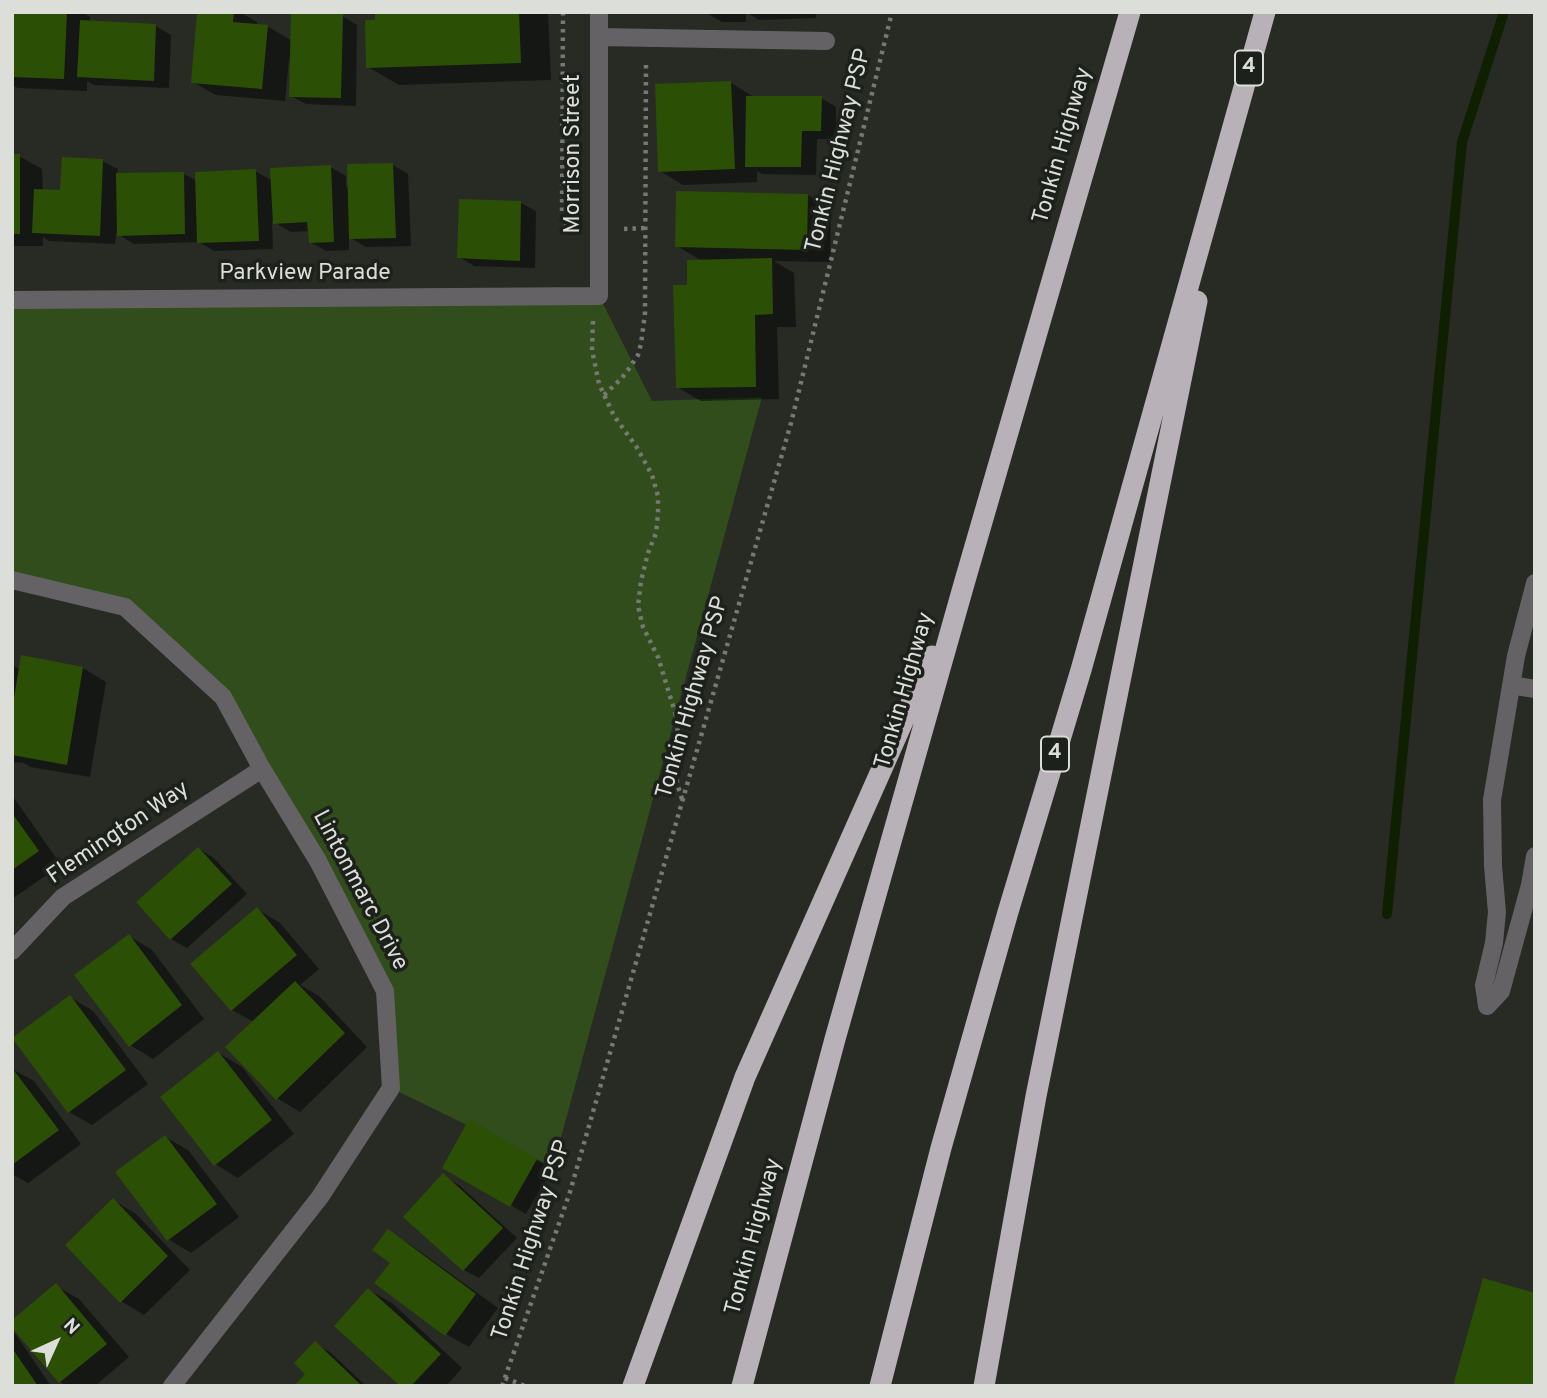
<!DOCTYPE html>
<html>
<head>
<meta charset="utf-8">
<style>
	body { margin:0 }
	#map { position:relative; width:1547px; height:1398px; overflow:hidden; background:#272b24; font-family:Overpass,sans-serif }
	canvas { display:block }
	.frame { position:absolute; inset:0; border:14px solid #dcdeda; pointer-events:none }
	.north { position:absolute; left:21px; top:1307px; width:70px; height:70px; -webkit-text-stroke:5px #1d211b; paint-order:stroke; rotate:45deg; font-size:19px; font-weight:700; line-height:28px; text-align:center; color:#dcdeda }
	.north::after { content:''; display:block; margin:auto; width:24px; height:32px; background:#dcdeda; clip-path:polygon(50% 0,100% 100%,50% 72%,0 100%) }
</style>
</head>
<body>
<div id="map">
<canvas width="1547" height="1398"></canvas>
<div class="frame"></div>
<div class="north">N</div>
</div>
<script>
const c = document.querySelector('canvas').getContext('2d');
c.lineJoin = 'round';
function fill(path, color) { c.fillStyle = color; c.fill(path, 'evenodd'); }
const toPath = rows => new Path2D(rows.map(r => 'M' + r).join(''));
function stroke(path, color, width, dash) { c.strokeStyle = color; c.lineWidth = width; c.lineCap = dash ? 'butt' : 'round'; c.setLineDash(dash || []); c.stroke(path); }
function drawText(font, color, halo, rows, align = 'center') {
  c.font = font + ' Overpass,sans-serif'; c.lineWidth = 7; c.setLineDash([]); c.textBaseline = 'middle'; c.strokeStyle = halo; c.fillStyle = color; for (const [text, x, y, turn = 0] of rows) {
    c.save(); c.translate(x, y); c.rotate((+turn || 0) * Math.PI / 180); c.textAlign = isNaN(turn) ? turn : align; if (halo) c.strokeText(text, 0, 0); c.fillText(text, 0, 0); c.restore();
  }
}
fill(toPath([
	[599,296,652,401,762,397,553,1167,391,1088,385,991,223,697,125,607,12,580,12,300]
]), '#314d1b');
fill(toPath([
	[12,12,81,12,90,17,90,22,156,26,171,35,169,88,94,85,87,81,87,91,18,88,12,85],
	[199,12,240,12,257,22,257,26,267,26,292,41,342,16,357,25,356,106,306,104,291,96,292,59,289,59,285,101,216,95,193,82],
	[377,12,548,12,551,80,399,85,368,67,377,22],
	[705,12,746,12,746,22,722,22],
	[746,12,816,12,816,18,759,20],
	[731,83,754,97,821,98,836,107,836,139,817,139,816,175,762,174,757,171,757,182,683,185,660,171],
	[12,156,19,156,42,169,43,191,62,192,102,161,118,169,117,175,184,174,197,181,255,171,273,181,330,167,346,176,346,187,349,187,393,165,408,174,411,246,366,247,349,237,349,250,326,251,310,242,310,231,291,232,272,221,273,249,214,251,199,242,134,244,116,233,115,244,49,241,43,237,43,246,12,246],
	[808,195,831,209,830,262,774,261,794,273,796,327,777,327,779,399,701,401,677,387,689,287,702,261,677,246],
	[461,200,521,203,536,211,535,268,474,266,459,257],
	[23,658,83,668,106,682,90,777,30,767,24,763,12,762,12,665,21,670],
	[12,795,61,865,12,899],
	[199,849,214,858,247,894,187,948,171,939],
	[257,909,280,923,319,969,300,985,319,996,367,1047,300,1112,277,1098,254,1022,232,1010,193,964],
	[129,936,152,950,204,1019,153,1059,130,1045],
	[70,997,93,1011,148,1084,92,1125,69,1112],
	[219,1053,242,1067,294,1134,238,1178,215,1164],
	[12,1069,34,1081,81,1144,28,1183,12,1174],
	[470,1122,552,1169,526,1214,444,1167],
	[165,1137,188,1150,239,1217,191,1253,168,1239],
	[443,1176,459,1185,517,1238,479,1278,464,1270],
	[113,1200,136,1214,190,1270,144,1315,121,1301],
	[388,1232,411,1245,498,1308,469,1347,446,1334,392,1262],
	[56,1286,79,1299,129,1357,95,1386,67,1386,60,1382,12,1325],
	[369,1290,392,1303,462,1368,446,1386,402,1386],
	[12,1331,14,1332,51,1386,12,1386],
	[315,1344,330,1352,366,1386,297,1386,308,1374]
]), '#0007');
stroke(toPath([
	[1387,914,1462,142,1504,12]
]), '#0e2000', 10);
fill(toPath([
	[12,12,67,12,64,79,12,77],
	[197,12,234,12,233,22,268,25,262,89,191,83],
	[375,12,519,12,521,63,366,68,365,20,375,20],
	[291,13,343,14,341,98,289,97],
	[80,20,156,24,154,81,77,77],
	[731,81,735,169,658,172,655,84],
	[746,96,822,96,821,131,802,131,801,167,745,167],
	[12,154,20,154,20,234,12,234],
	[62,157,103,159,100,236,32,233,34,189,60,190],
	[393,163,396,238,349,239,347,164],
	[331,165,334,242,309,243,307,222,273,224,270,168],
	[256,169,259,241,197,243,195,172],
	[184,172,185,234,117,236,116,173],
	[676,191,808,194,807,250,675,247],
	[459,199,521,201,520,261,457,258],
	[772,258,773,314,755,315,756,387,676,388,673,285,687,285,687,260],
	[21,655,83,667,67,765,12,755,12,710],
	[12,813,39,851,12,870],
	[198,847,232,884,170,940,136,902],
	[257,907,297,955,231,1011,190,964],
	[129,934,182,1005,129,1047,74,975],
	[295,981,345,1033,276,1100,225,1047],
	[70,995,126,1070,68,1113,12,1038],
	[218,1051,272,1120,214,1166,160,1097],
	[12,1068,59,1130,12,1165],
	[469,1119,537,1159,510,1207,442,1168],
	[165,1135,217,1204,167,1241,115,1172],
	[443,1173,503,1228,463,1271,403,1217],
	[113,1198,168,1256,120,1303,65,1245],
	[388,1229,476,1294,445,1336,374,1283,390,1263,372,1250],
	[1483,1278,1535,1293,1535,1386,1453,1386],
	[56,1283,107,1344,59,1383,12,1328,12,1320],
	[368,1288,441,1354,411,1386,400,1386,334,1326],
	[315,1341,362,1386,294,1386,305,1374,294,1363],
	[12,1348,38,1386,12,1386]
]), '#2c4f06');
stroke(toPath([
	[563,12,562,216,566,225,574,230],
	[624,229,645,228],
	[593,321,592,350,599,384,614,416,636,446,652,475,658,496,658,514,656,533,648,553,641,581,638,606,643,627,658,657,678,722,676,755,677,783,682,799],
	[604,395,621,379,628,370,638,355,641,344,645,313,646,62],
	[505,1378,525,1386],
	[502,1386,570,1192,791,423,892,12]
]), '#757873', 4.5, [3.5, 5]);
stroke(toPath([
	[599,37,826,41],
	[12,300,599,296,599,12],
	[12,580,125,607,223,697,262,769,318,861,385,991,391,1088,320,1197,172,1386],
	[1511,685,1535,689],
	[12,951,63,897,262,769],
	[1487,1006,1484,985,1494,943,1497,912,1493,866,1492,800,1516,656,1535,583],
	[1487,1006,1501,991,1530,885,1535,856]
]), '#656265', 18);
stroke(toPath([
	[633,1386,745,1077,932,656],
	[742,1386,835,1039,964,584,1130,12],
	[880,1386,941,1148,1008,912,1081,670,1265,12],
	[984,1386,1036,1096,1197,301]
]), '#b9b1b8', 21);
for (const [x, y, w] of [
	[1249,68,28],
	[1055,754,28]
]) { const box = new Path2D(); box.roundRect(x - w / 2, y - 17.5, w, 35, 5); c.fillStyle = '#1d211b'; c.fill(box); stroke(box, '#dcdeda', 2); }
drawText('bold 21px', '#dcdeda', null, [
	["4",1249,68],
	["4",1055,754]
]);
drawText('23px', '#dcdeda', '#1d211b', [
	["Tonkin Highway",1064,146,-74],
	["Tonkin Highway PSP",840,151,-76],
	["Morrison Street",574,154,-90],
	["Parkview Parade",305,274],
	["Tonkin Highway",906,691,-74],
	["Tonkin Highway PSP",694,698,-74],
	["Flemington Way",119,834,-34],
	["Lintonmarc Drive",359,891,62],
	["Tonkin Highway",755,1237,-75],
	["Tonkin Highway PSP",533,1241,-72]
]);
</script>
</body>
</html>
